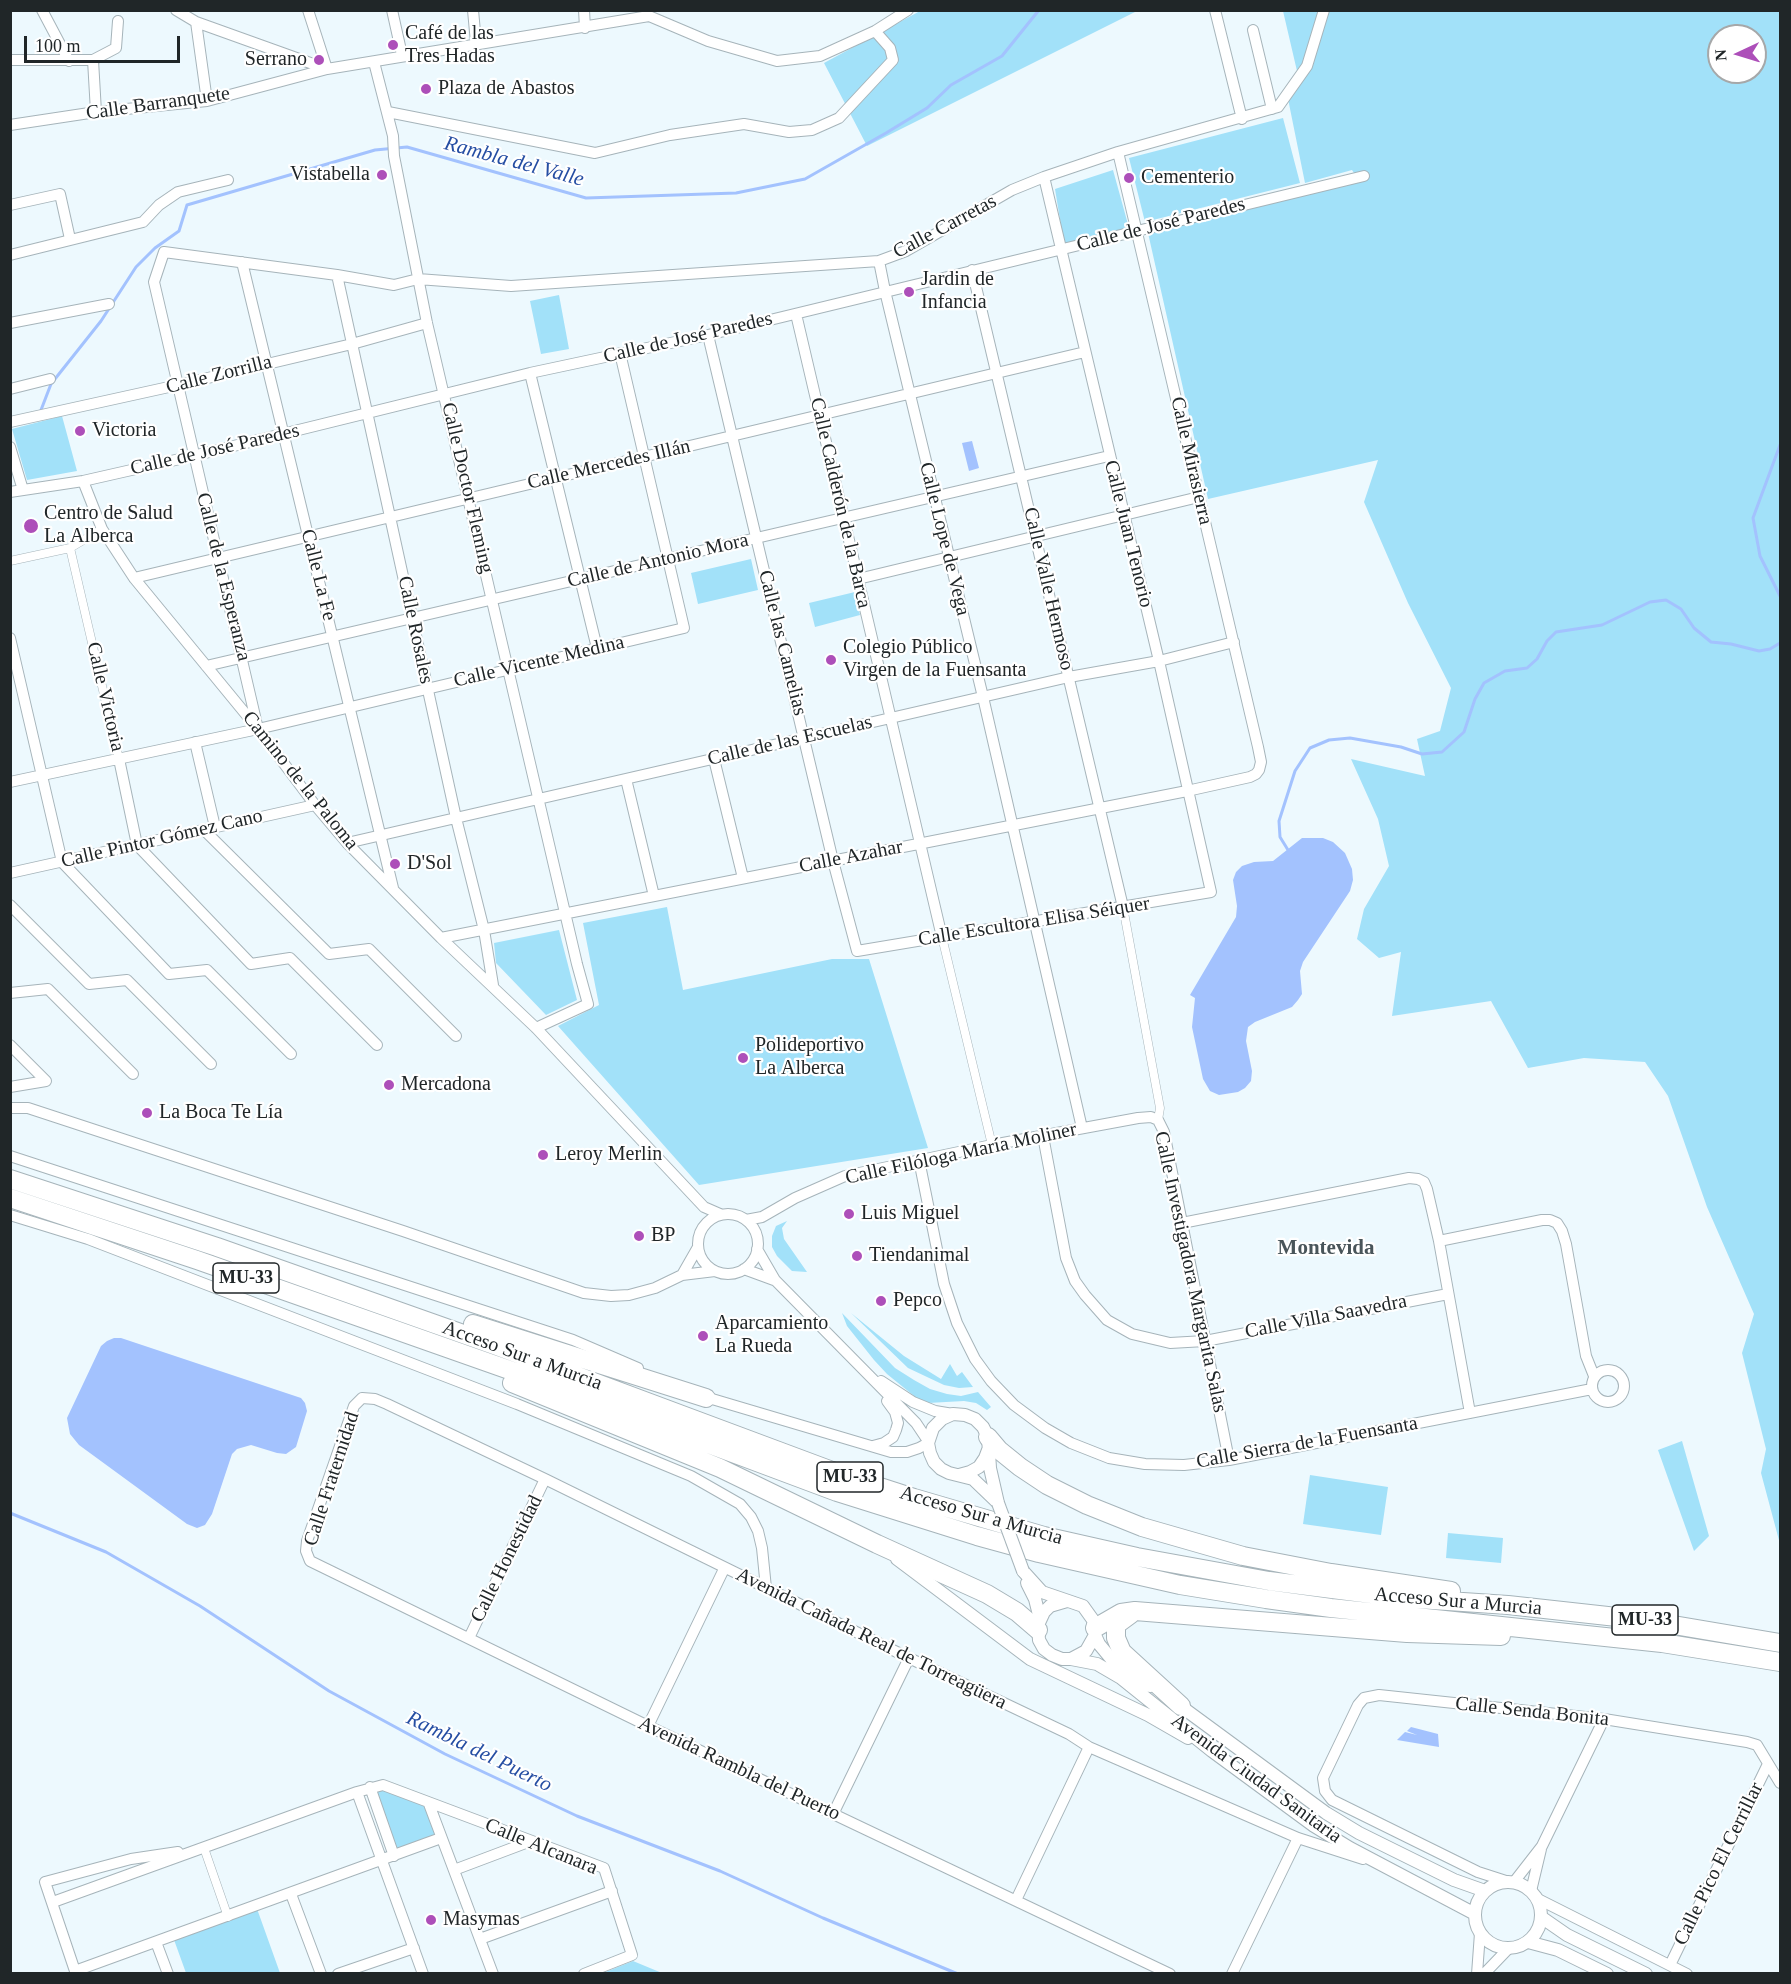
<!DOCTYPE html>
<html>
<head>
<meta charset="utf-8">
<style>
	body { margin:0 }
	#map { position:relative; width:1791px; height:1984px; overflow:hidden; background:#edf9fe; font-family:Georgia,serif }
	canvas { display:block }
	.frame { position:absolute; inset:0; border:12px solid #202628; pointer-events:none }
	.north { position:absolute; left:1707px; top:24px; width:60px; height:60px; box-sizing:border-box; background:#fff; border:2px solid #a6a8a9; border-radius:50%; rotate:266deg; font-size:16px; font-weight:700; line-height:24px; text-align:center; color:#202628 }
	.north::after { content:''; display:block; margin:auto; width:21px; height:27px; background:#ad4fb9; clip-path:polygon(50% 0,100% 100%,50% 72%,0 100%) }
	.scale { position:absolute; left:24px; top:36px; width:156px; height:27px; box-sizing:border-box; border:3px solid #202628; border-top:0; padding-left:8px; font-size:18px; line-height:21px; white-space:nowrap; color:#202628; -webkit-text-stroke:4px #fff; paint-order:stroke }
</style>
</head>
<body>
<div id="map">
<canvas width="1791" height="1984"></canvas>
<div class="frame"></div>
<div class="north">N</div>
<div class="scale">100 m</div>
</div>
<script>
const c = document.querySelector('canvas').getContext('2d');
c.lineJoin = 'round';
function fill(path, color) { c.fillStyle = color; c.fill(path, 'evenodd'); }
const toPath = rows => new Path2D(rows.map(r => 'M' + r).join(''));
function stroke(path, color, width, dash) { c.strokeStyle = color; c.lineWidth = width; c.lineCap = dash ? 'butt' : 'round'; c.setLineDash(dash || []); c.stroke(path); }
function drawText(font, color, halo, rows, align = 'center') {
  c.font = font + ' Georgia,serif'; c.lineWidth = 4.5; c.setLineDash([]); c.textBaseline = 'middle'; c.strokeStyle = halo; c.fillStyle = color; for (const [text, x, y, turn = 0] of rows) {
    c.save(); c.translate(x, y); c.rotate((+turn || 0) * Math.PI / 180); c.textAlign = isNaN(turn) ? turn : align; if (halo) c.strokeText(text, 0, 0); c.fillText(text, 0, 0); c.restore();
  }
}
fill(toPath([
	[920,11,1137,11,867,146,824,63],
	[1283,11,1780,11,1780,1544,1761,1473,1766,1449,1742,1353,1754,1314,1707,1207,1668,1096,1645,1062,1584,1058,1528,1068,1491,1001,1392,1016,1401,952,1379,958,1357,939,1364,909,1389,866,1378,819,1351,759,1425,776,1417,739,1440,731,1451,688,1408,603,1364,502,1378,460,1208,499,1148,233,1360,182,1352,170,1305,183,1286,89,1297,71],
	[1719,36,1755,36,1755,72,1719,72],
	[1283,118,1300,183,1145,222,1129,158],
	[1113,170,1129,228,1064,244,1055,189],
	[559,295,569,349,541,354,530,301],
	[62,416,77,471,27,480,12,429],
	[751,559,758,590,698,604,691,573],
	[855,592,860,615,815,627,809,603],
	[667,907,683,990,832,959,869,959,928,1148,699,1185,558,1026,599,1005,583,923],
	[559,930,577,1000,546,1015,496,963,494,943],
	[787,1221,782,1228,784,1239,807,1272,792,1271,777,1256,772,1247,772,1236,776,1226],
	[842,1313,895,1368,914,1380,930,1389,947,1394,961,1396,978,1392,991,1407,987,1410,976,1403,964,1401,928,1403,919,1400,887,1374,874,1360,847,1326],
	[851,1313,904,1356,941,1379,950,1364,957,1376,962,1372,973,1387,959,1388,944,1385,908,1368],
	[1682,1441,1709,1536,1694,1551,1658,1450],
	[1310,1475,1388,1487,1381,1535,1303,1524],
	[1448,1533,1503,1538,1501,1563,1446,1558],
	[383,1785,429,1804,441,1838,394,1856,370,1787],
	[256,1906,280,1973,186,1973,173,1937],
	[633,1961,662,1973,603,1973]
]), '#a2e1f9');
fill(toPath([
	[972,441,979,468,969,471,962,443],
	[1302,838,1323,838,1333,842,1345,853,1352,869,1353,880,1350,891,1303,962,1300,971,1302,994,1298,1000,1292,1007,1255,1022,1248,1027,1246,1041,1252,1071,1251,1081,1245,1088,1238,1092,1219,1095,1210,1091,1203,1079,1192,1027,1195,998,1190,995,1236,917,1237,906,1233,880,1236,872,1242,866,1254,862,1273,861],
	[114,1338,121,1338,301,1398,305,1403,307,1411,296,1447,286,1454,277,1453,251,1445,237,1449,232,1454,212,1514,205,1525,197,1528,187,1524,79,1445,70,1434,67,1418,101,1346,107,1341],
	[1411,1727,1438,1734,1439,1747,1397,1740,1405,1732,1417,1735,1407,1731]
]), '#a3c2fe');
stroke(toPath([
	[41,410,51,384,101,321,136,267,155,248,179,231,187,205,375,150,407,147,586,198,736,193,805,179,886,133,927,108,951,85,1002,56,1039,10],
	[1780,445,1753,518,1760,556,1780,596],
	[1288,850,1280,837,1279,821,1295,771,1310,748,1329,740,1350,738,1401,747,1422,754,1442,752,1464,732,1475,699,1484,683,1505,671,1527,668,1537,659,1547,641,1556,632,1602,625,1650,602,1666,600,1681,609,1694,628,1711,642,1731,644,1759,651,1770,649,1780,643],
	[10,1513,106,1552,200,1606,329,1691,445,1754,577,1816,720,1871,823,1918,958,1974]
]), '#a3c2fe', 3);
const pedestrian = toPath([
	[70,548,119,759],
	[10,561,70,548,102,529],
	[1123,907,1160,1108,1158,1120],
	[942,937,992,1145],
	[204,1848,228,1917]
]);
const minor = toPath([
	[42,10,69,61],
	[176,10,196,22,327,69],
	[308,10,327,69],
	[392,10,402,55],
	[473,10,476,43],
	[584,10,585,28],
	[1215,10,1242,119],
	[196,22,207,101],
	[1253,30,1272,109],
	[10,60,93,60,96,112],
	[93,60,116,48,118,21],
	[374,62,393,136,394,156,427,323,577,964,588,1004,536,1028],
	[388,112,595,153,670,135,744,124,789,132,812,130,839,118,893,60,890,48,875,31],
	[10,125,96,112,207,101,327,69,649,16,708,41,777,61,820,56,875,31,908,10],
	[10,205,60,194,70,239],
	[10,255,143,222,159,205,178,192,228,180],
	[879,261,885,291,983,697,1082,1128],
	[242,262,393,888],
	[972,270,1123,907],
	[337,275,456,818,484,930,493,985],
	[796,314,942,937],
	[10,323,109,304],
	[708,335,833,861,857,951,1211,892,1159,661,1044,177],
	[530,373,597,648],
	[10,389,50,379],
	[10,422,178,385,352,344,427,323],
	[10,447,23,490],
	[83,481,102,529,134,578,258,729,315,805,347,843,441,938,536,1028,704,1207,720,1214],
	[10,492,83,481,193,456,530,373,708,335,1364,176],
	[134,578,1085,352],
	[858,579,1199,497],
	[10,638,62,862,169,974,207,970,291,1054],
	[206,666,1109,456],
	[258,729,154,282,164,252,337,275,394,285,418,279,511,286,879,261,906,251,1012,190,1044,177,1118,152,1278,107,1307,66,1324,10],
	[195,742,215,827],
	[119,759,137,845,251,964,290,958,377,1045],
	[714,759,743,878],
	[626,779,654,896],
	[10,782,258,729,684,628,620,353],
	[204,830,329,954,369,949,456,1036],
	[347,843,1069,677,1159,661,1234,642],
	[10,873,315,805],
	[10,905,89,984,127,980,211,1064],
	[441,938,1187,791,1250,777,1256,774,1259,770,1261,762,1258,747,1118,152],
	[10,993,48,989,133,1074],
	[10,1045,46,1081,10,1087],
	[10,1108,28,1108,403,1231,584,1293,611,1296,629,1295,655,1288,682,1275,715,1271],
	[1043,1136,1066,1258,1075,1281,1085,1295,1107,1320,1132,1334,1170,1343,1205,1341,1448,1294],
	[10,1156,573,1340,638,1368],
	[919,1160,944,1284,957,1323,975,1359,991,1381,1014,1405,1045,1428,1071,1443,1109,1458,1145,1464,1184,1465,1229,1460,1592,1389],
	'698 1244a30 30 0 1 1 60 0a30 30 0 1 1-60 0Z',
	[10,1215,88,1239,517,1404,691,1476,740,1504,751,1517,758,1531,762,1548,766,1588],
	[746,1220,762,1217,795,1198,845,1176,992,1145,1138,1118,1151,1117,1158,1120,1164,1132,1229,1460],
	[1182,1223,1409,1178,1418,1179,1424,1182,1427,1189,1439,1241,1470,1413],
	[1439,1241,1542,1220,1550,1220,1557,1223,1562,1231,1566,1244,1586,1356,1594,1376],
	[757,1249,775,1280,916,1423,928,1441],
	[744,1269,774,1280],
	[682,1275,698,1247],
	'1592 1386a16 16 0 1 1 32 0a16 16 0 1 1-32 0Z',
	[881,1381,913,1402,935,1411,953,1414],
	[702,1396,891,1452,907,1452,919,1448,928,1443],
	[873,1446,884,1443,893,1437,896,1430,898,1423,895,1412,887,1401],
	[469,1638,545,1479],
	[648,1726,724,1569],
	[370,1787,394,1856],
	[357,1792,423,1974],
	[429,1804,493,1974],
	[833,1814,909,1658],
	[454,1870,531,1841],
	[1509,1882,1478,1872,1332,1800,1325,1791,1323,1778,1358,1705,1364,1698,1379,1695,1604,1719,1747,1742,1757,1745,1780,1783],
	[1514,1882,1542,1846,1604,1719],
	[1531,1891,1541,1849],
	[291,1894,321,1974],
	[1538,1899,1687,1974],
	[1016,1900,1089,1747],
	[53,1902,357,1792,383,1785,604,1868,632,1955,584,1974],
	[480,1939,612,1891],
	[156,1942,168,1974],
	[1670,1965,1768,1764],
	[75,1971,441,1838],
	[76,1974,45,1882,131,1859,178,1852],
	[338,1974,414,1948],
	[1170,1974,648,1726,310,1561,306,1551,307,1541,354,1406,362,1398,375,1399,387,1404,545,1479,909,1658,1069,1734,1089,1747,1298,1838,1363,1859],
	[1232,1974,1298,1838],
	[1477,1974,1480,1933],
	[1484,1974,1508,1949]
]);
const tertiary = toPath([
	[953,1414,965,1415,975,1419,983,1427,988,1437,990,1468,998,1503,973,1479,949,1473,941,1469,934,1462,930,1453,928,1443,933,1428,942,1419,953,1414],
	[959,1475,970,1472,979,1467,985,1458,988,1450],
	[897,1559,1030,1659,1148,1715,1188,1738],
	[1023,1571,1042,1592,1083,1606,1093,1620,1095,1635,1086,1651,1071,1659,1062,1659,1052,1655,1044,1649,1039,1640,1038,1625,1044,1612,1050,1606,1067,1601],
	[1027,1583,1035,1599,1040,1619],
	[1095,1635,1099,1644,1113,1661,1150,1686],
	[1071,1659,1097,1664,1121,1678,1212,1751,1314,1826,1350,1848,1475,1914],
	[1175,1702,1326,1813,1359,1833,1454,1880,1485,1891],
	'1475 1915a33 33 0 1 1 66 0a33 33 0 1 1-66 0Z',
	[1541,1917,1567,1935,1646,1974],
	[1528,1942,1558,1950,1607,1974]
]);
const motorway = toPath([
	[10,1179,217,1247,497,1346,843,1475,914,1498,1044,1536,1137,1557,1269,1581,1403,1598,1508,1605,1644,1620,1780,1643],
	[10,1198,197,1260,535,1379,837,1492,977,1536,1039,1553,1180,1585,1266,1599,1331,1608,1662,1643,1780,1662],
	[473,1324,706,1398],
	[512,1383,720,1468,877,1544,987,1594,1017,1612,1038,1630],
	[988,1437,999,1450,1020,1467,1047,1485,1087,1505,1142,1527,1243,1556,1331,1573,1451,1591],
	[1131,1614,1116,1625,1116,1638,1122,1652,1181,1706],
	[1095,1628,1121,1613,1135,1611,1407,1633,1501,1636]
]);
stroke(pedestrian, '#a6b4ba', 9);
stroke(minor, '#a6b4ba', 12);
stroke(tertiary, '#a6b4ba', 14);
stroke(motorway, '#a6b4ba', 20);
stroke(pedestrian, '#fff', 8);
stroke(minor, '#fff', 10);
stroke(tertiary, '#fff', 12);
stroke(motorway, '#fff', 18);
const tertiaryBridge = toPath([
	[998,1503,1023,1571]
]);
stroke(tertiaryBridge, '#a6b4ba', 14, []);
stroke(tertiaryBridge, '#fff', 12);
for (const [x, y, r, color] of [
	[393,45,6,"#ad4fb9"],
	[319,60,6,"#ad4fb9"],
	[426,89,6,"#ad4fb9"],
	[382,175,6,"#ad4fb9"],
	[1129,178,6,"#ad4fb9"],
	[909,292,6,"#ad4fb9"],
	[80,431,6,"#ad4fb9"],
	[31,526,8,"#ad4fb9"],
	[831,660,6,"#ad4fb9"],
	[395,864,6,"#ad4fb9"],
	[743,1058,6,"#ad4fb9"],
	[389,1085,6,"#ad4fb9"],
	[147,1113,6,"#ad4fb9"],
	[543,1155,6,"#ad4fb9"],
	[849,1214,6,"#ad4fb9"],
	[639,1236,6,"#ad4fb9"],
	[857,1256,6,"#ad4fb9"],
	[881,1301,6,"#ad4fb9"],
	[703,1336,6,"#ad4fb9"],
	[431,1920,6,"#ad4fb9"]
]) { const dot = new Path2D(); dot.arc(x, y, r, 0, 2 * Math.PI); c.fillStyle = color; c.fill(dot); stroke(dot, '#fff', 2); }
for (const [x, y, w] of [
	[246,1278,66],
	[850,1477,66],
	[1645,1620,66]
]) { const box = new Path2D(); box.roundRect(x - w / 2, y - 15, w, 30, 4.5); c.fillStyle = '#fff'; c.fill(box); stroke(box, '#202628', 1.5); }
drawText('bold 18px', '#202628', null, [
	["MU-33",246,1278],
	["MU-33",850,1477],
	["MU-33",1645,1620]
]);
drawText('20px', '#202628', '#fff', [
	["Café de las",405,34],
	["Tres Hadas",405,57],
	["Serrano",307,60,"right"],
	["Plaza de Abastos",438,89],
	["Vistabella",370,175,"right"],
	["Cementerio",1141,178],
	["Jardin de",921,280],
	["Infancia",921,303],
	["Victoria",92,431],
	["Centro de Salud",44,514],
	["La Alberca",44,537],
	["Colegio Público",843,648],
	["Virgen de la Fuensanta",843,671],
	["D'Sol",407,864],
	["Polideportivo",755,1046],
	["La Alberca",755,1069],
	["Mercadona",401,1085],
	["La Boca Te Lía",159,1113],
	["Leroy Merlin",555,1155],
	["Luis Miguel",861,1214],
	["BP",651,1236],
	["Tiendanimal",869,1256],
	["Pepco",893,1301],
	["Aparcamiento",715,1324],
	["La Rueda",715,1347],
	["Masymas",443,1920]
], 'left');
drawText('20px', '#202628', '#fff', [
	["Calle Barranquete",158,104,-8],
	["Calle de José Paredes",1161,225,-14],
	["Calle Carretas",945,227,-28],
	["Calle de José Paredes",688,338,-13],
	["Calle Zorrilla",219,375,-14],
	["Calle de José Paredes",215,450,-13],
	["Calle Mirasierra",1191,461,77],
	["Calle Mercedes Illán",609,465,-13],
	["Calle Doctor Fleming",467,488,77],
	["Calle Calderón de la Barca",840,503,77],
	["Calle Juan Tenorio",1128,534,76],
	["Calle Lope de Vega",944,539,76],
	["Calle de Antonio Mora",658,561,-13],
	["Calle La Fe",318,575,76],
	["Calle de la Esperanza",223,577,76],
	["Calle Valle Hermoso",1048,589,77],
	["Calle Rosales",415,630,78],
	["Calle las Camelias",782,643,76],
	["Calle Vicente Medina",539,662,-13],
	["Calle Victoria",105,697,77],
	["Calle de las Escuelas",790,741,-13],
	["Camino de la Paloma",300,781,51],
	["Calle Pintor Gómez Cano",162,839,-13],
	["Calle Azahar",851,857,-11],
	["Calle Escultora Elisa Séiquer",1034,922,-9],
	["Calle Filóloga María Moliner",961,1154,-12],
	["Calle Investigadora Margarita Salas",1190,1272,78],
	["Calle Villa Saavedra",1326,1317,-11],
	["Acceso Sur a Murcia",522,1356,20],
	["Calle Sierra de la Fuensanta",1307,1443,-10],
	["Calle Fraternidad",332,1479,-72],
	["Acceso Sur a Murcia",981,1516,16],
	["Calle Honestidad",507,1559,-64],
	["Acceso Sur a Murcia",1458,1602,5],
	["Avenida Cañada Real de Torreagüera",871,1639,26],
	["Calle Senda Bonita",1532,1712,6],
	["Avenida Rambla del Puerto",739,1769,25],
	["Avenida Ciudad Sanitaria",1256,1779,36],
	["Calle Alcanara",541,1847,22],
	["Calle Pico El Cerrillar",1719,1864,-64]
]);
drawText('italic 21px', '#264ea3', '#fff', [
	["Rambla del Valle",514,162,15],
	["Rambla del Puerto",479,1752,26]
]);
drawText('bold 21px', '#49555a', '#fff', [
	["Montevida",1326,1249]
]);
</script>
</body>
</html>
